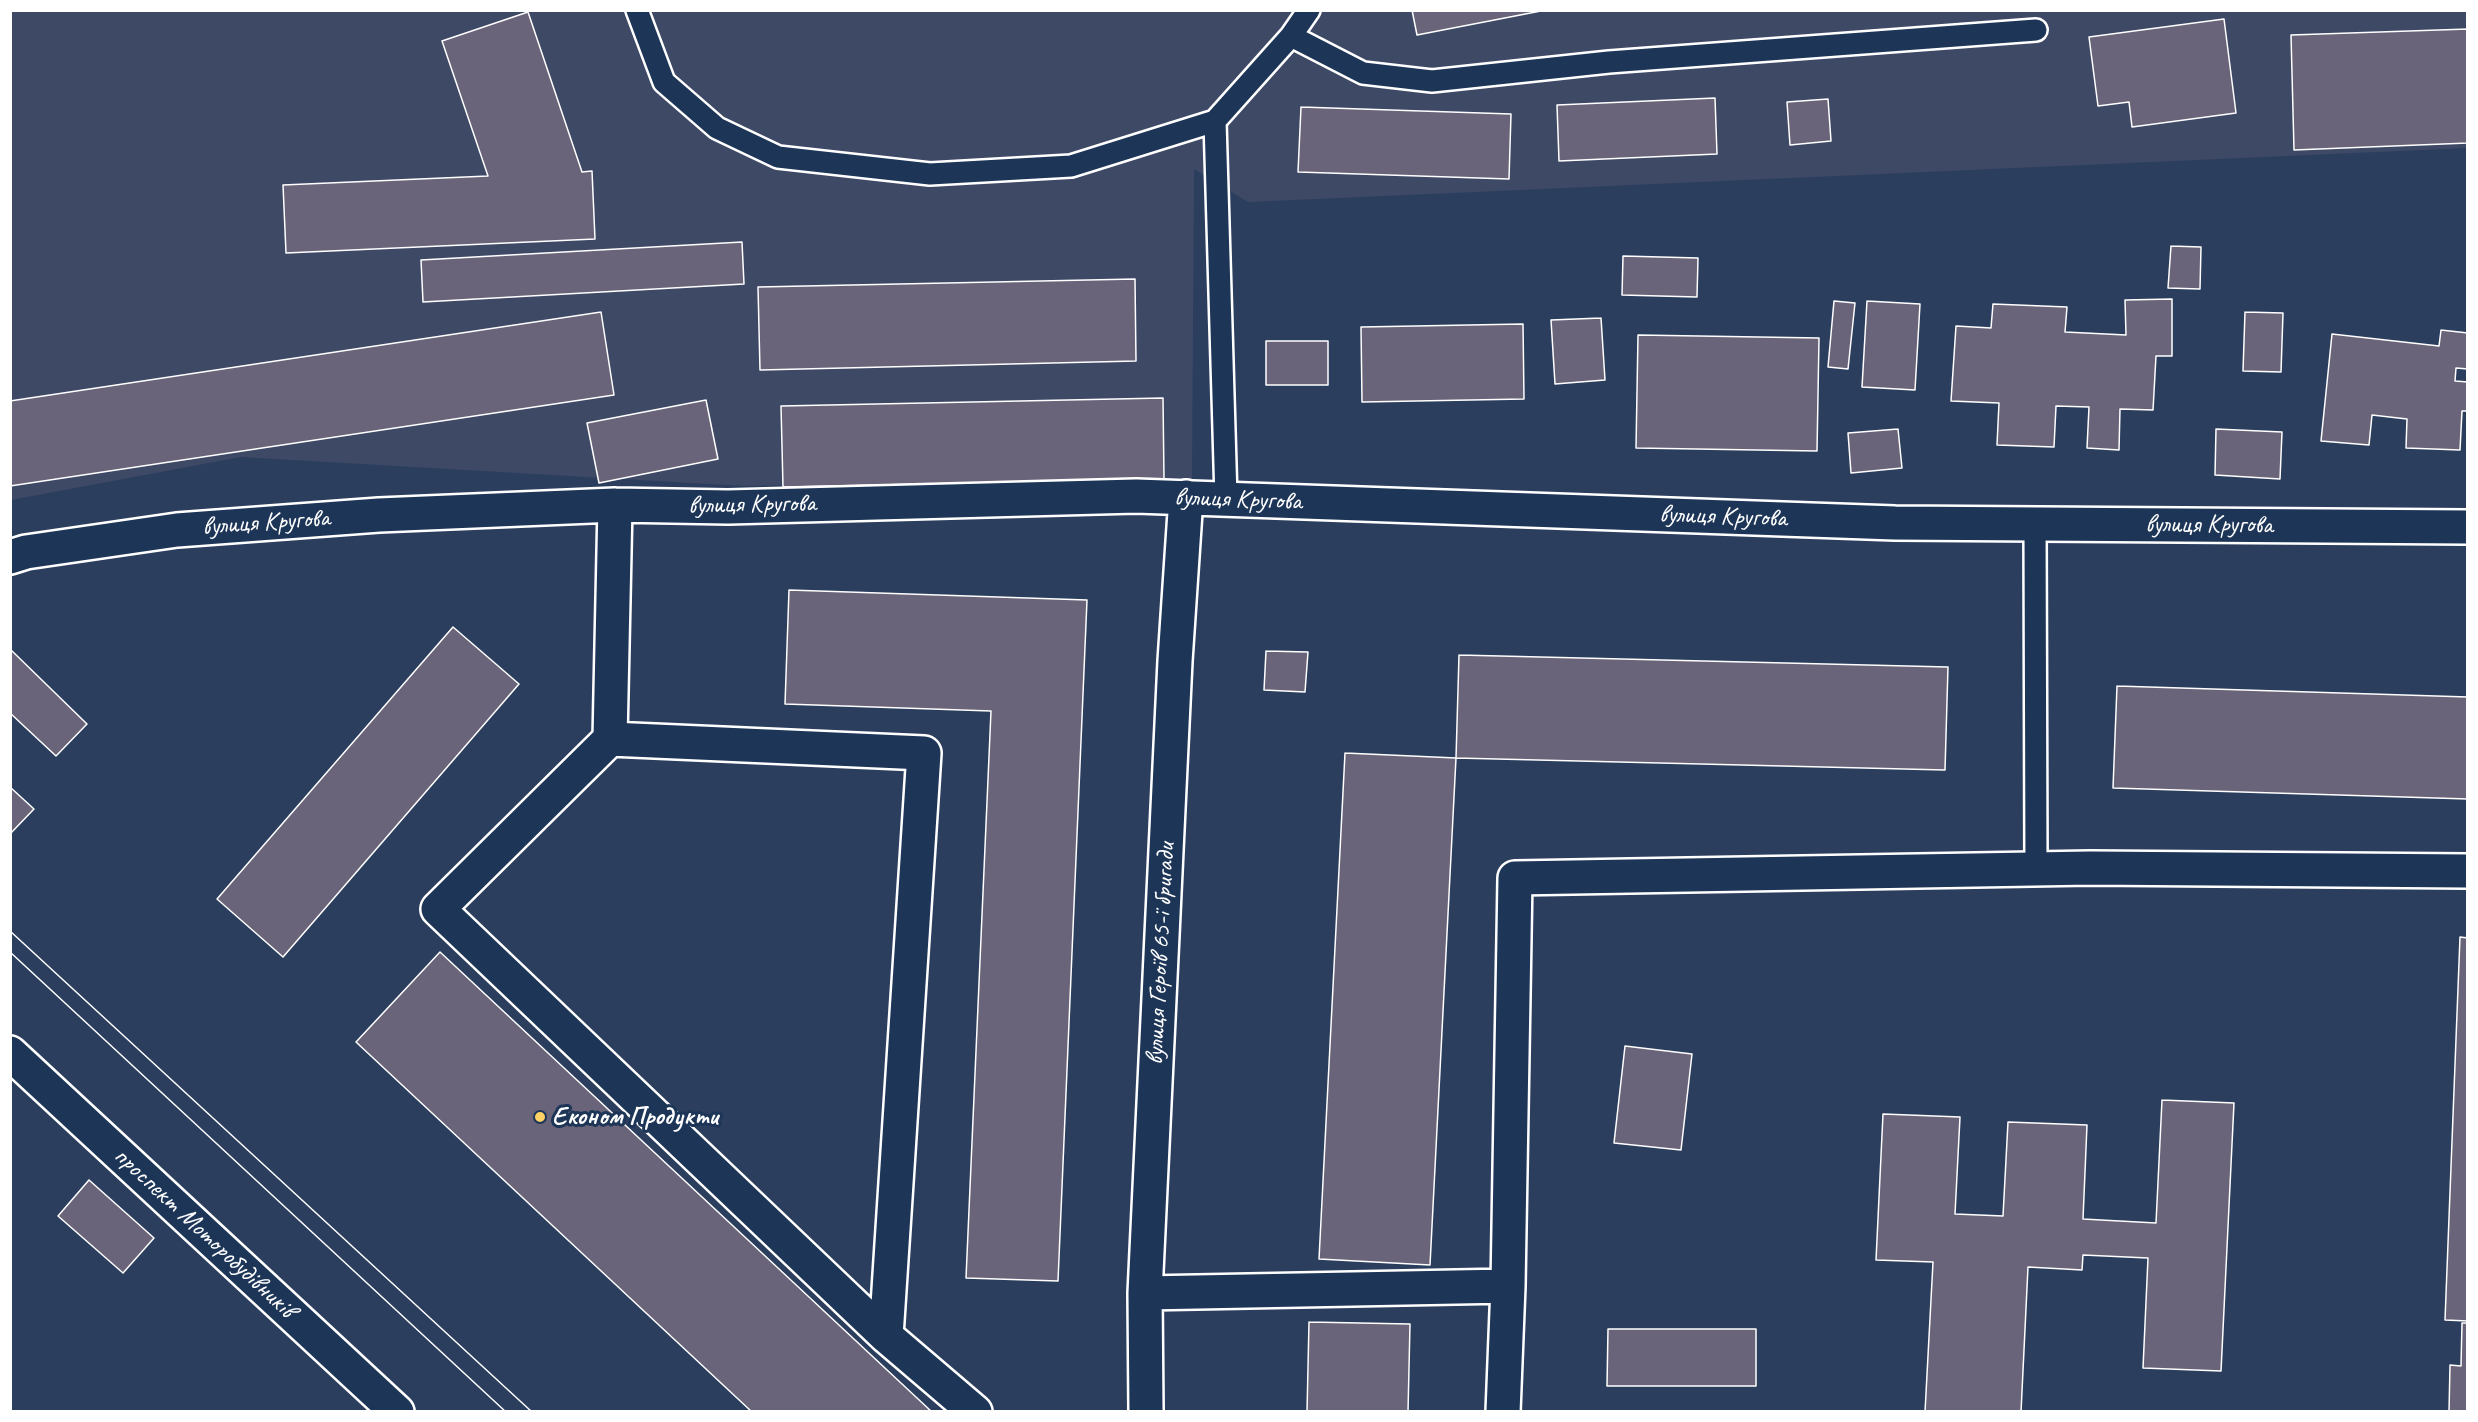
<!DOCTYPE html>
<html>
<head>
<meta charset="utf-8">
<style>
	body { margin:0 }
	#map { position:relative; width:2478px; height:1422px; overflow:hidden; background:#2c3e5e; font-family:Caveat,sans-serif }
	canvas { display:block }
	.frame { position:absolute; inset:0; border:12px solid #fff; pointer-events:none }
</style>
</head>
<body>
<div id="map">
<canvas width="2478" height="1422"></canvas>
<div class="frame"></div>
</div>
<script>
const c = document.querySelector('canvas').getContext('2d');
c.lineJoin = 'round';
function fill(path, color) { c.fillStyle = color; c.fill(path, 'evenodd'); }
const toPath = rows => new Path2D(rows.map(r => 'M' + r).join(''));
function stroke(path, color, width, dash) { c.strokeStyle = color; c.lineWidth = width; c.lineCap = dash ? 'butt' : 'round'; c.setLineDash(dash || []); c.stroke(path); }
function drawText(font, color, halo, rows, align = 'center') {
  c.font = font + ' Caveat,sans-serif'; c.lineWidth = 6; c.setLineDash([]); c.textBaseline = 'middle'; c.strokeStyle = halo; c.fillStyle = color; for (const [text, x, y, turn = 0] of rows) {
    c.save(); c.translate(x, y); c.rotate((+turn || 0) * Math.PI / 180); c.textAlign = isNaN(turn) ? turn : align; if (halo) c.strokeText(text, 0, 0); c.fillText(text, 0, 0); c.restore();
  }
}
fill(toPath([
	[11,11,2467,11,2467,148,1248,202,1194,169,1192,478,743,486,241,457,11,500]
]), '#3e4966');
const building = toPath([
	[1412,10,1546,10,1417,35,1412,10],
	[528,12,582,172,592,171,595,239,286,253,283,185,488,176,442,41,528,12],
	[2224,19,2236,113,2132,127,2129,102,2098,106,2089,37,2224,19],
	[2468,29,2468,143,2294,150,2291,35,2468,29],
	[1715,98,1717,154,1559,161,1557,105,1715,98],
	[1828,99,1831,141,1790,145,1787,102,1828,99],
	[1301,107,1511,114,1509,179,1298,172,1301,107],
	[742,242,744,284,423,302,421,260,742,242],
	[2171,246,2201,247,2200,289,2168,288,2171,246],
	[1623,256,1698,258,1697,297,1622,295,1623,256],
	[1135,279,1136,361,760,370,758,287,1135,279],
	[2172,299,2172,356,2156,356,2153,410,2120,409,2119,450,2087,448,2089,407,2056,406,2054,447,1997,445,1999,403,1951,401,1956,326,1991,328,1993,304,2067,307,2065,332,2126,335,2125,300,2172,299],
	[1834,301,1855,303,1848,369,1828,367,1834,301],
	[1867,301,1920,304,1915,390,1862,387,1867,301],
	[601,312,614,395,10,486,10,401,601,312],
	[2245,312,2283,313,2281,372,2243,371,2245,312],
	[1601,318,1605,380,1555,384,1551,320,1601,318],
	[1523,324,1524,399,1362,402,1361,327,1523,324],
	[2441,330,2468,333,2468,369,2456,368,2455,381,2468,382,2468,411,2462,411,2460,450,2406,448,2407,419,2372,415,2369,445,2321,441,2332,334,2439,346,2441,330],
	[1638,335,1819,338,1817,451,1636,448,1638,335],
	[1266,341,1328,341,1328,385,1266,385,1266,341],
	[1163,398,1164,479,783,487,781,406,1163,398],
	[706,400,718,459,599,483,587,423,706,400],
	[1898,429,1902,468,1851,473,1848,433,1898,429],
	[2216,429,2282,432,2280,479,2215,475,2216,429],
	[789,590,1087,600,1058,1281,966,1278,991,711,785,704,789,590],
	[453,627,519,684,283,957,217,899,453,627],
	[10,649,87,724,56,756,10,713,10,649],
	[1266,651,1308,652,1305,692,1264,690,1266,651],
	[1459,655,1948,667,1945,770,1456,758,1459,655],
	[2117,686,2468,697,2468,799,2113,788,2117,686],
	[1345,753,1456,758,1430,1265,1319,1259,1345,753],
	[10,787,34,809,10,834,10,787],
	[2460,937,2468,938,2468,1321,2445,1320,2460,937],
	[440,952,932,1412,752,1412,356,1042,440,952],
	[1625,1046,1692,1054,1681,1150,1614,1143,1625,1046],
	[2162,1100,2234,1103,2221,1371,2143,1368,2148,1258,2083,1255,2082,1270,2028,1267,2021,1412,1925,1412,1933,1262,1876,1260,1883,1114,1960,1117,1955,1214,2003,1216,2008,1122,2087,1125,2083,1219,2156,1223,2162,1100],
	[89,1180,154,1238,123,1273,58,1216,89,1180],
	[1309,1322,1410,1324,1408,1412,1307,1412,1309,1322],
	[2462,1323,2468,1323,2468,1412,2449,1412,2450,1365,2461,1366,2462,1323],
	[1608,1329,1756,1329,1756,1386,1607,1386,1608,1329]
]);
fill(building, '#696479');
stroke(building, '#fff', 1.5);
const lane = toPath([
	[637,10,664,82,717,128,778,157,930,174,1071,166,1215,121,1291,36,1309,10],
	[1291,36,1363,73,1432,81,1609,62,2036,30],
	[1215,121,1226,499],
	[2035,524,2036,869]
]);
const street = toPath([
	[615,505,610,739,438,909,886,1336,975,1412],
	[10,557,26,552,177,530,379,515,615,505,728,507,1136,496,1895,523,2468,527],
	[610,739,924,753,886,1336],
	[1145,1293,1508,1286,1515,878,2090,868,2468,871],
	[1146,1412,1145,1293,1175,661,1186,497],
	[1503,1412,1508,1286]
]);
const secondary = toPath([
	[10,1053,397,1412]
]);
stroke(lane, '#fff', 26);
stroke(street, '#fff', 38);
stroke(secondary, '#fff', 38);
stroke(lane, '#1d3557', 21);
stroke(street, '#1d3557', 33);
stroke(secondary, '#1d3557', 33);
stroke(toPath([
	[10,931,532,1412],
	[10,952,506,1412]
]), '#fff', 1.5);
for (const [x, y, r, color] of [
	[540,1117,6,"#ffd166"]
]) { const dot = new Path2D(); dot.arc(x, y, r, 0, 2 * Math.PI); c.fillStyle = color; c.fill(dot); stroke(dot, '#1d3557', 2); }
drawText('26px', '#fff', '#1d3557', [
	["вулиця Кругова",1238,500,2],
	["вулиця Кругова",752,505,-1],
	["вулиця Кругова",1723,517,2],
	["вулиця Кругова",266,523,-4],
	["вулиця Кругова",2209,525],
	["вулиця Героїв 65-ї бригади",1161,954,-87],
	["проспект Моторобудівників",204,1233,43]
]);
drawText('bold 26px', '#fff', '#1d3557', [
	["Економ Продукти",552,1117]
], 'left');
</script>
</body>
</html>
